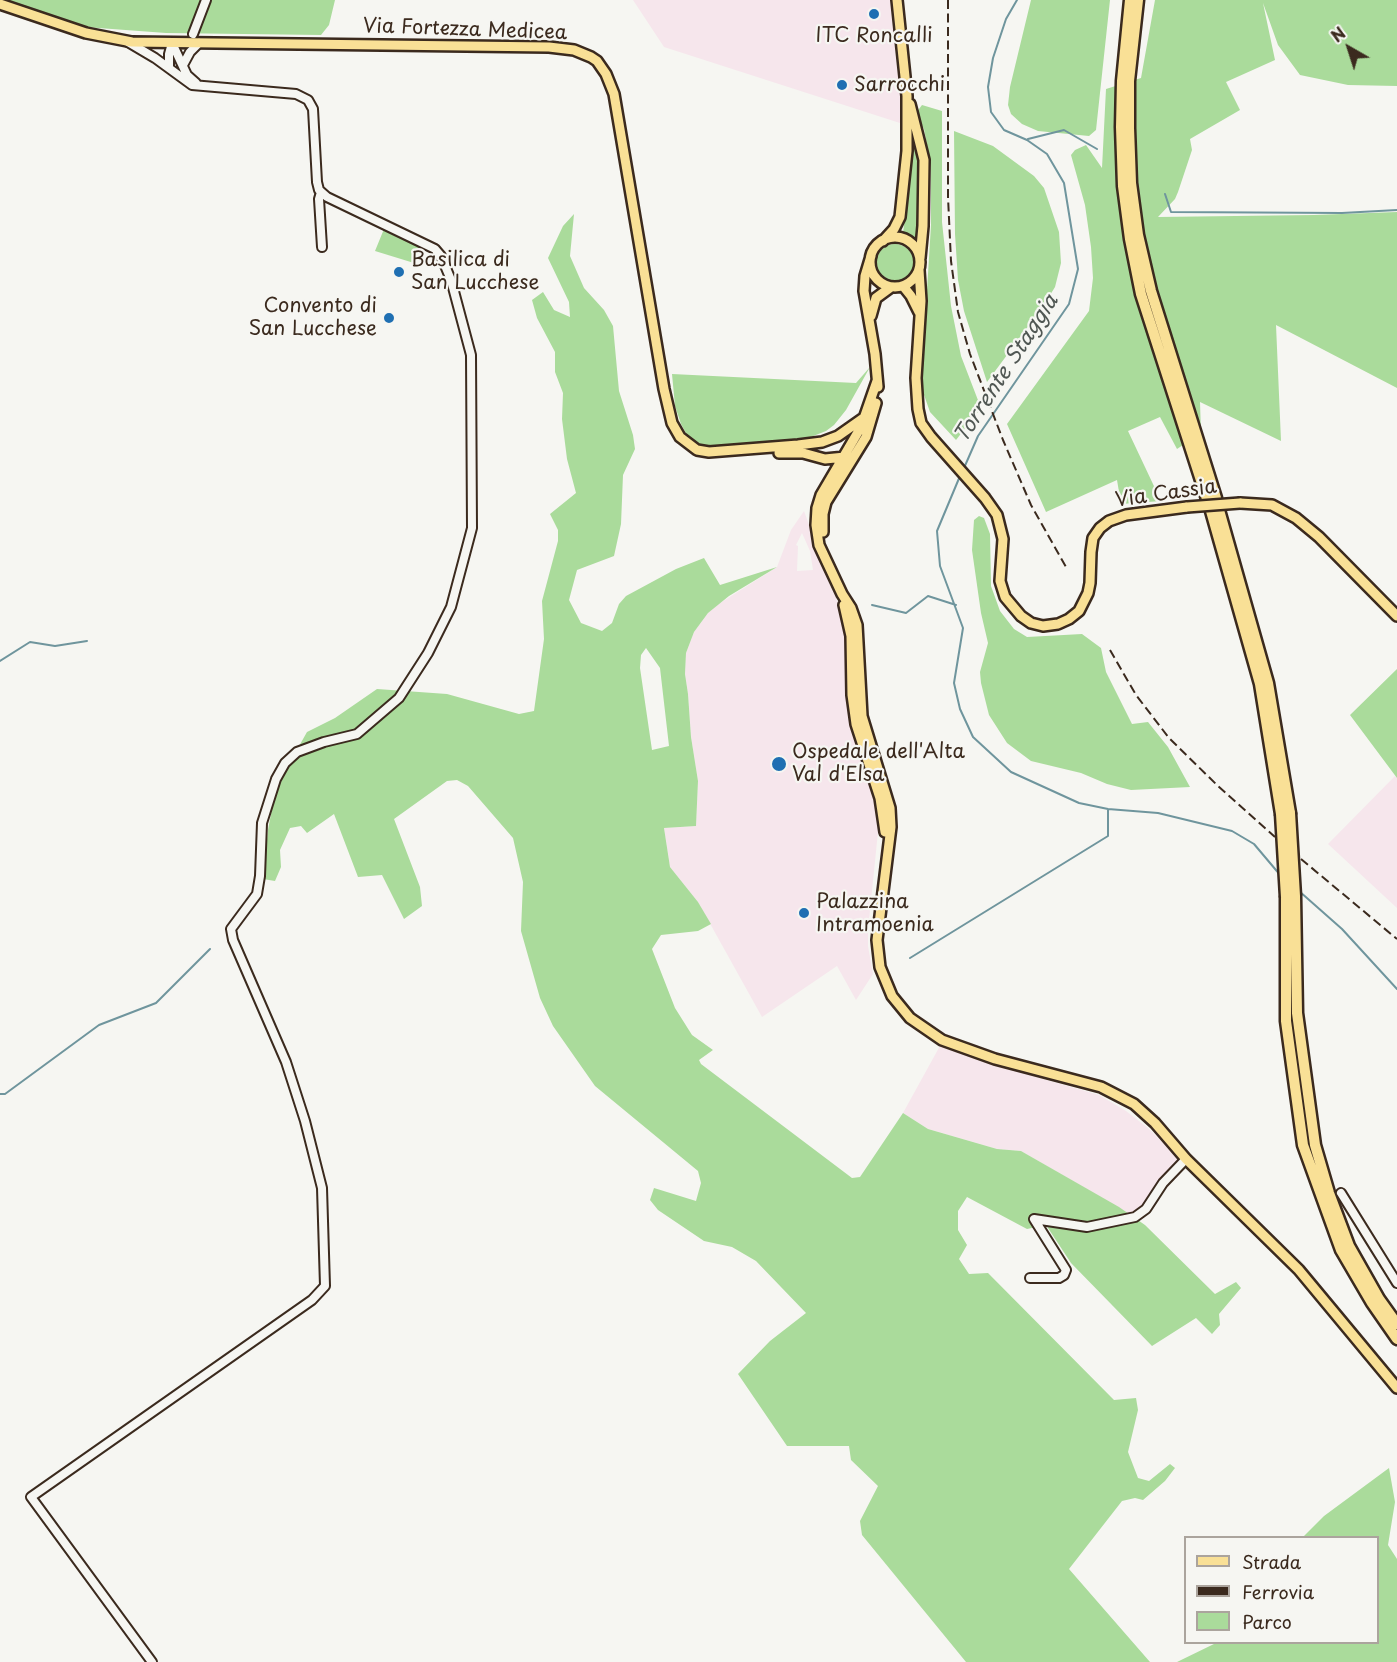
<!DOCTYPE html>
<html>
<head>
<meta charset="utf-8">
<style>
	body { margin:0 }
	#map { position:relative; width:1397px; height:1662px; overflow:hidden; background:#f6f6f2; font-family:"Playpen Sans",sans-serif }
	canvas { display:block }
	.legend { position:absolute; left:1184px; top:1536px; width:195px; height:108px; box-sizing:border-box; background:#f6f6f2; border:2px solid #aba49d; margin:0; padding:8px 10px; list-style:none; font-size:18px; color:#3b2a1e }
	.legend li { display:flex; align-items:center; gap:12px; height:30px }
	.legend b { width:30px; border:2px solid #aba49d }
	.north { position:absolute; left:1319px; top:18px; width:60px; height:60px; -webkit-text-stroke:4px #f6f6f2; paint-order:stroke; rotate:321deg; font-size:16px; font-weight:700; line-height:24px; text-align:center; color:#3b2a1e }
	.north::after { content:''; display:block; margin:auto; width:21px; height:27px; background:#3b2a1e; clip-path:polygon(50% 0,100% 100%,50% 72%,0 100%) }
</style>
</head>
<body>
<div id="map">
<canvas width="1397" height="1662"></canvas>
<ul class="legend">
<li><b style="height:8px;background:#f9e096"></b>Strada</li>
<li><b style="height:8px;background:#3b2a1e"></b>Ferrovia</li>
<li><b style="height:16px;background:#aadb9b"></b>Parco</li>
</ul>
<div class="north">N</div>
</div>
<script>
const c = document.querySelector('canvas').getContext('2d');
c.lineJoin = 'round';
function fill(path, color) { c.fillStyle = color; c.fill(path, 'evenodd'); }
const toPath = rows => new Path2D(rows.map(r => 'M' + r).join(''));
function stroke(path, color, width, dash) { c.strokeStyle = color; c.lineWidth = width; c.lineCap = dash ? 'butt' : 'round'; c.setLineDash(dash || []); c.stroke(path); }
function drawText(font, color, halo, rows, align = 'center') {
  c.font = font + ' "Playpen Sans",sans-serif'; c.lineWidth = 4.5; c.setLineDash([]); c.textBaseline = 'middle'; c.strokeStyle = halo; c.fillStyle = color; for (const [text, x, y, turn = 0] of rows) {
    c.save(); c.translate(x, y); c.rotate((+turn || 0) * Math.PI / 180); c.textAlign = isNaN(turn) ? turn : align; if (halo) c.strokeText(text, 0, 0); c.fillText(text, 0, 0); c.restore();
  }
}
fill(toPath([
	[633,0,890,0,903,124,664,47],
	[804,511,812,533,816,553,843,614,846,627,851,712,861,758,876,804,879,822,868,930,868,946,873,974,856,1000,837,966,762,1017,698,902,670,867,664,828,696,826,698,781,691,737,688,694,685,674,686,653,694,632,708,613,717,605,777,567,791,530],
	[802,533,810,551,813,570,797,571,798,546,796,545],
	[1395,776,1397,778,1397,908,1328,844],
	[941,1044,981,1061,1099,1095,1126,1111,1148,1128,1178,1158,1140,1209,1131,1215,1021,1151,997,1149,928,1129,903,1113]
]), '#f6e6ec');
fill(toPath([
	[5,0,335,0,329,25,321,35,166,33,85,27],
	[1031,0,1110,0,1096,130,1089,136,1038,131,1022,124,1011,114,1008,105,1010,87],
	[1155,0,1397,0,1397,86,1348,85,1300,75,1278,45,1263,3,1275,60,1226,82,1240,110,1190,139,1192,150,1178,192,1175,199,1158,217,1314,215,1397,212,1397,388,1276,325,1281,441,1200,402,1201,433,1177,449,1160,417,1128,431,1161,501,1121,504,1117,480,1046,512,1007,424,1089,311,1093,278,1091,247,1085,205,1071,155,1075,150,1086,145,1102,168,1106,89,1141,78],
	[922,105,942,111,942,222,951,306,961,356,981,408,956,440,930,412,923,392,923,355,931,225,931,166,924,129,916,113],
	[911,128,913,128,921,172,917,241,903,233,910,178],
	[954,131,993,146,1034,176,1044,188,1059,232,1061,263,1055,287,1044,305,987,382,964,311,958,280,955,234],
	[574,214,570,256,584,288,604,310,613,326,619,391,633,435,635,449,623,475,621,524,614,556,577,570,569,600,581,623,602,631,612,623,619,604,626,596,676,569,704,558,720,585,777,567,729,596,708,613,694,632,686,653,685,674,688,694,691,737,698,781,696,826,664,828,670,867,698,902,711,924,698,931,661,935,652,949,675,1008,692,1035,713,1050,699,1060,701,1064,852,1178,860,1177,903,1113,928,1129,997,1149,1021,1151,1119,1207,1145,1225,1215,1294,1236,1282,1241,1288,1219,1314,1220,1325,1212,1334,1196,1318,1152,1346,1071,1263,1046,1225,1027,1229,967,1197,958,1211,958,1230,967,1245,959,1259,969,1274,988,1273,1114,1400,1136,1398,1138,1410,1128,1452,1138,1478,1149,1481,1170,1464,1175,1468,1165,1481,1143,1500,1135,1498,1122,1501,1069,1569,1150,1662,966,1662,862,1535,860,1521,878,1486,851,1460,849,1446,787,1446,738,1374,770,1341,806,1313,756,1261,732,1247,704,1241,658,1210,650,1200,654,1188,696,1201,701,1183,698,1171,595,1086,553,1026,540,998,521,931,523,882,513,838,468,786,457,780,447,781,394,819,420,887,422,906,404,919,382,875,358,877,334,814,307,833,301,826,290,828,280,850,281,867,275,881,263,879,268,830,276,787,307,732,335,718,377,689,447,694,519,714,534,711,544,639,542,601,558,541,558,530,550,514,576,493,567,459,562,419,563,393,555,372,555,352,537,318,532,300,543,292,554,310,570,317,569,302,548,258,563,226],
	[646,648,660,668,669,746,652,750,640,668,641,655],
	[384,229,420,244,414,263,375,251],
	'876 263a19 19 0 1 1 38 0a19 19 0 1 1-38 0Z',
	[870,367,846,410,834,425,826,431,803,440,707,448,693,441,687,435,681,424,675,406,672,374,856,383],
	[979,516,984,518,990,534,991,586,1000,611,1014,629,1027,637,1082,634,1101,648,1106,672,1132,724,1148,722,1168,747,1190,787,1131,790,1107,784,1081,773,1031,761,1007,743,989,715,981,683,980,672,988,643,981,613,972,550,974,520],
	[1397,669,1397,778,1350,715],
	[1389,1468,1395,1502,1388,1545,1397,1559,1397,1662,1177,1662,1216,1643,1378,1642,1378,1538,1303,1537,1324,1516]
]), '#aadb9b');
stroke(toPath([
	[1028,139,1064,130,1097,149],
	[1165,194,1171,212,1342,213,1397,210],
	[964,468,978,436,1069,304,1078,269,1064,183,1047,154,1027,140,1004,130,991,112,988,87,993,58,1006,19,1017,0],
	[960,476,937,531,940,566,963,628,954,683,960,709,973,737,1011,772,1079,803,1108,809,1158,813,1232,831,1254,844,1281,876],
	[872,605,906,613,928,596,956,605],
	[0,661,30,642,55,646,87,641],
	[1299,891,1342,929,1397,989],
	[910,958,1108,836,1108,809],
	[0,1094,5,1094,99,1025,156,1003,210,949]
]), '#6f959d', 2);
const minor = toPath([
	[193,34,206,0],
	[128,42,155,58,192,85,296,94,308,100,313,109,317,182,319,190,327,197,435,249,441,256,451,280,471,355,472,528,451,607,428,653,399,698,357,734,324,742,297,752,285,763,276,779,262,823,260,876,257,894,231,929,233,940,286,1062,305,1121,322,1188,325,1286,312,1300,31,1497,152,1662],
	[172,43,187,75,196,83],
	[183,65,190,52,199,43],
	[169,68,169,54,172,43],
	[321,192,319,199,322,247],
	[1341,1193,1397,1283],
	[1030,1278,1059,1278,1064,1275,1066,1270,1034,1219,1087,1227,1135,1217,1146,1209,1163,1183,1186,1159]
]);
const major = toPath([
	[0,4,86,33,132,42,549,47,574,50,591,57,597,61,606,74,614,94,664,389,672,423,680,437,697,450,709,452,798,445,822,442,838,436,865,417],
	[910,104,924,160,923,226,920,258],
	'870 262a25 25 0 1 1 50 0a25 25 0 1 1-50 0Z',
	[883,241,894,229,900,217,907,151,907,96,897,0],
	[871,256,865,276,864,291,875,354,878,387],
	[919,270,921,301,916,378,918,409,921,423,931,437,985,498,997,515,1003,539,1000,581,1005,597,1021,616,1031,623,1043,626,1058,624,1069,619,1079,611,1088,593,1090,583,1091,552,1093,538,1100,528,1109,521,1126,515,1187,507],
	[903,286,911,296,919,312],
	[871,316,876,298,891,287],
	[877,381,861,427,821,495,817,508,816,525,819,545,842,594,851,608,857,625,862,716,890,808,891,827,877,940,880,967,892,996,910,1018,942,1040,995,1059,1101,1087,1134,1104,1155,1123,1186,1159,1299,1270,1397,1388],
	[779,453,803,453,825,459,845,457],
	[1240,503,1272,505,1296,518,1319,537,1397,616],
	[823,532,823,514,826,502,866,437,876,403],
	[844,605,851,636,852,695,856,724,880,798,885,832]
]);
const highway = toPath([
	[1130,0,1122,81,1121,127,1123,186,1130,239,1141,294,1207,499],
	[1138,0,1129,81,1129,128,1131,183,1138,235,1151,291,1216,498],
	[1219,510,1268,683,1290,813],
	[1211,511,1260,684,1281,814],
	[1295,896,1297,1013,1315,1145,1329,1193,1349,1246,1379,1299,1397,1324],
	[1286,897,1286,1021,1303,1145,1341,1250,1372,1303,1397,1339]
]);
stroke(minor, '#3b2a1e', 12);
stroke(major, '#3b2a1e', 14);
stroke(highway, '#3b2a1e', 15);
stroke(minor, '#f6f6f2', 8);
stroke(major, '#f9e096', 9);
stroke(highway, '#f9e096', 10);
stroke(toPath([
	[948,0,948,197,951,261,958,312,970,354,1003,440,1031,505,1066,567],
	[1110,650,1136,695,1169,738,1218,786,1275,837],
	[1301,859,1397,939]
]), '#3b2a1e', 2, [9, 4.5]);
const majorBridge = toPath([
	[1187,507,1240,503]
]);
const highwayBridge = toPath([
	[1290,813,1295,896],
	[1281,814,1286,897]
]);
stroke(majorBridge, '#3b2a1e', 14, []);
stroke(highwayBridge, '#3b2a1e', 15, []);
stroke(majorBridge, '#f9e096', 9);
stroke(highwayBridge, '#f9e096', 10);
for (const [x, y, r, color] of [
	[874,14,6,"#1f6fb2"],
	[842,85,6,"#1f6fb2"],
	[399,272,6,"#1f6fb2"],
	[389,318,6,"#1f6fb2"],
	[779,764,8,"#1f6fb2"],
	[804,913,6,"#1f6fb2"]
]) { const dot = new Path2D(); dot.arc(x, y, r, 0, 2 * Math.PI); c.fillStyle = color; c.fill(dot); stroke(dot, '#f6f6f2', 2); }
drawText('20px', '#3b2a1e', '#f6f6f2', [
	["Via Fortezza Medicea",465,30,2],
	["Via Cassia",1166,494,-8]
]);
drawText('20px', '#3b2a1e', '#f6f6f2', [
	["ITC Roncalli",874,36,"center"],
	["Sarrocchi",854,85],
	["Basilica di",411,260],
	["San Lucchese",411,283],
	["Convento di",377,306,"right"],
	["San Lucchese",377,329,"right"],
	["Ospedale dell'Alta",792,752],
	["Val d'Elsa",792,775],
	["Palazzina",816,902],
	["Intramoenia",816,925]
], 'left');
drawText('italic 21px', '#505753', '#f6f6f2', [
	["Torrente Staggia",1007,369,-57]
]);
</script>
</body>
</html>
